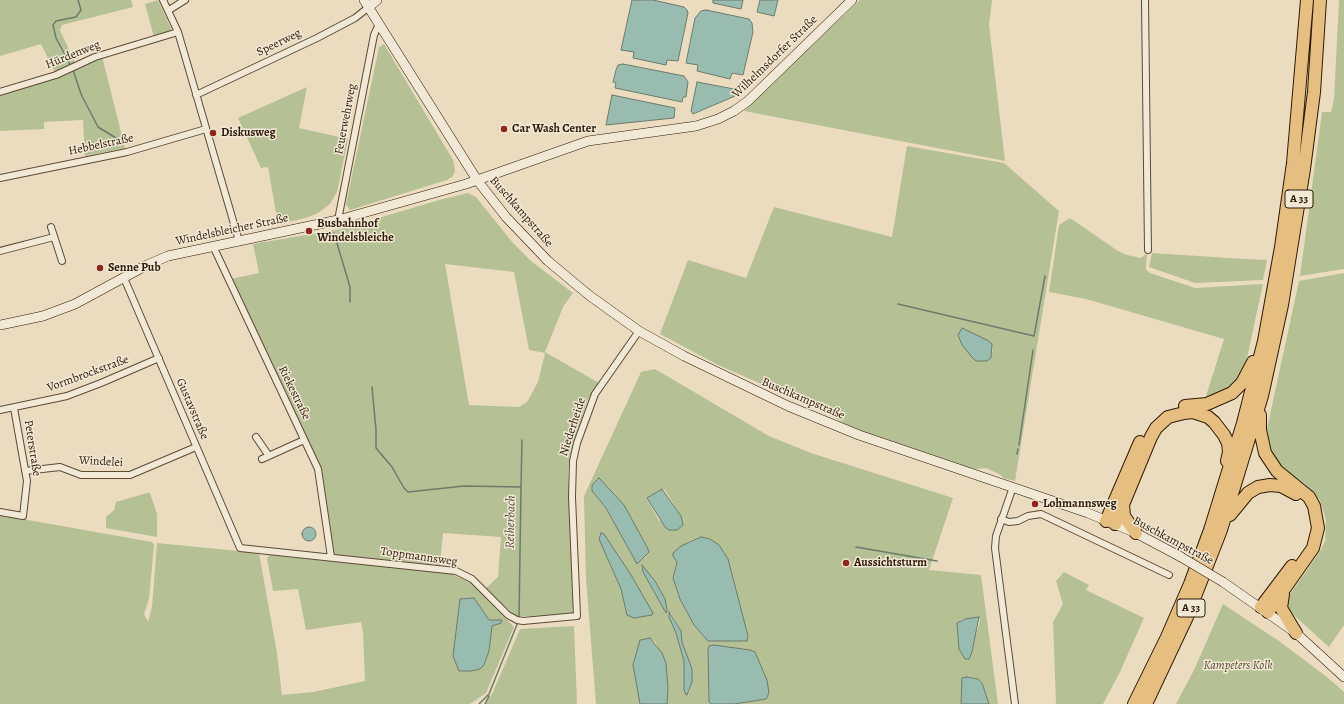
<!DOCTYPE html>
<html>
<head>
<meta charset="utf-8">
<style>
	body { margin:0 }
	canvas { display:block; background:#ebdcc0 }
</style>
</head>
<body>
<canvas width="1344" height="704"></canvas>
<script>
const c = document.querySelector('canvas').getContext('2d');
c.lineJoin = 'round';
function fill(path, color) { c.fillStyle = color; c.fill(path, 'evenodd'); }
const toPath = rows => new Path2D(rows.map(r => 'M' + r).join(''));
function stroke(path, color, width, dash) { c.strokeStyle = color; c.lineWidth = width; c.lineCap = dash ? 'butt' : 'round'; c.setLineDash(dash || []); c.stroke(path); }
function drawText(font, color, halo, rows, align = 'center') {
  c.font = font + ' Alegreya,serif'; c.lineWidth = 3; c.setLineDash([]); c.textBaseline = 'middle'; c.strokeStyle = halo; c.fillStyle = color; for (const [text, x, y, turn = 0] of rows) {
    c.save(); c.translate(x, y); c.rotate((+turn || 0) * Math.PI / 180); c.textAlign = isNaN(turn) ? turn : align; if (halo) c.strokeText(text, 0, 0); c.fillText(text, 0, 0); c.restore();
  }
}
fill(toPath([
	[0,0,131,0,133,7,62,25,60,30,75,63,55,73,41,44,0,56],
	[158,0,172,31,154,37,145,4],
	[860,0,992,0,989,25,1005,161,744,111],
	[1339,0,1344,0,1344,269,1300,276,1322,112,1331,112,1334,99],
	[384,44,453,160,455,171,453,176,447,180,350,210,346,204,379,47],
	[102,56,125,148,85,156,83,120,44,122,44,129,0,131,0,95,17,90],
	[307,87,299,128,348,139,337,192,330,204,318,213,306,218,278,224,268,167,261,168,238,118],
	[907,146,1004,163,1059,211,1015,481,1003,478,1001,475,986,468,976,469,958,465,852,429,830,414,718,365,660,334,688,260,746,278,774,207,892,237],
	[962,328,993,349,991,358,962,345,958,335],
	[468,193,476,197,513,243,531,261,573,293,563,307,545,352,599,383,587,401,569,460,568,473,574,612,571,614,533,616,516,616,485,589,498,577,501,537,443,533,440,565,335,555,333,552,320,468,231,279,259,273,253,244,341,229,443,199],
	[445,264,514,272,529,350,545,353,538,382,527,402,519,407,469,405],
	[1070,218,1118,251,1127,255,1141,258,1146,254,1147,250,1146,270,1150,273,1195,288,1263,284,1247,358,1238,377,1230,388,1210,398,1206,396,1224,339,1086,299,1049,292,1059,225],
	[1152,253,1245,259,1267,260,1263,280,1195,283,1149,267],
	[1344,273,1344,625,1329,647,1289,611,1286,600,1321,550,1325,541,1326,520,1320,500,1305,484,1281,469,1271,454,1266,433,1299,281],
	[655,369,769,436,811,453,953,498,929,570,981,575,998,704,989,704,982,683,976,678,967,677,962,679,961,704,734,704,766,699,755,652,750,650,714,645,708,650,708,686,709,702,711,704,667,704,668,688,666,663,655,642,650,638,640,640,633,665,640,704,596,704,586,579,584,496,641,372],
	[599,479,624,505,647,547,642,558,637,563,606,508,592,491,596,480],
	[662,489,665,490,681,516,659,521,647,499],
	[600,533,604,534,631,575,653,613,652,615,634,618,627,615,621,589,599,539],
	[701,537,710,539,737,599,748,636,747,641,708,641,694,625,680,599,673,578,677,561,690,541],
	[641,567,655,581,660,589,666,604,666,613],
	[671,613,681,631,682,642,692,669,692,682,689,692,686,695,684,661,676,633,669,617],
	[979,617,980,621,975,638,960,620],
	[147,493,150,493,157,514,157,537,106,528,106,517,114,510,116,502],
	[0,515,152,542,154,545,149,599,144,614,148,622,152,607,157,543,259,553,277,653,282,695,313,692,365,681,363,632,361,622,306,630,298,589,273,591,267,559,269,555,456,574,454,575,471,583,514,627,486,693,470,704,0,704],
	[474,598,489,620,502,620,501,623,492,625,489,651],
	[1064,572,1089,585,1086,590,1144,618,1120,672,1103,704,1056,704,1053,622,1063,604,1056,581],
	[1223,604,1279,641,1327,677,1344,692,1344,704,1176,704,1194,670],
	[574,626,577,704,484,704,492,694,520,629]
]), '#b5c195');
const water = toPath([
	[632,0,653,0,684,7,687,10,688,13,678,61,667,60,666,65,633,58,634,52,621,50,632,0],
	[713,0,743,0,741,9,713,3,713,0],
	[760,0,778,0,774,16,757,12,760,0],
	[706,10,749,19,752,23,753,32,743,75,732,73,730,79,697,71,698,65,686,63,695,18,701,11,706,10],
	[623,64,684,76,688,82,686,97,683,97,682,102,615,88,616,83,613,82,616,70,618,65,623,64],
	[697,82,734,89,737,93,735,96,693,114,691,111,697,82],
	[612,95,675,108,674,118,606,125,612,95],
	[962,328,987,340,992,344,991,358,987,361,976,361,971,356,962,345,958,335,962,328],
	[599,478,624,505,647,547,649,552,637,564,606,508,592,491,592,485,599,478],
	[662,489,681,516,683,525,677,530,669,530,665,527,647,498,662,489],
	'302 534a7 7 0 1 1 14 0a7 7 0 1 1-14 0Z',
	[601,533,604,534,631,575,653,613,652,615,634,618,627,615,621,589,599,539,601,533],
	[701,537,710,539,719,545,728,559,748,636,747,641,708,641,694,625,680,599,673,578,677,562,673,556,673,553,681,546,701,537],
	[642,565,655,581,665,599,667,610,666,613,643,572,642,565],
	[474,598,489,620,502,620,501,623,492,626,489,651,484,665,480,669,471,671,459,671,453,656,460,599,474,598],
	[669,612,681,631,682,642,692,669,692,682,687,695,686,695,684,690,684,661,676,633,669,617,669,612],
	[979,617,972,652,969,659,965,659,959,649,957,623,965,619,979,617],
	[650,638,662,653,666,663,668,688,667,704,640,704,633,665,640,640,650,638],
	[714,645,750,650,755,652,767,680,769,693,766,699,734,704,711,704,709,702,708,650,709,646,714,645],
	[967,677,978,679,982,683,989,704,961,704,962,678,967,677]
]);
fill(water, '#98bcb0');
stroke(water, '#6d7b6b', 1);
stroke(toPath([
	[71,66,56,38,53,25,56,21,76,17,81,10,78,0],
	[73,70,81,94,98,127,116,138],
	[334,233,350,287,350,302],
	[898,304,1034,336,1045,276],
	[372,387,376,430,376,448,392,467,404,488,408,492,464,486,521,487,519,618],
	[1019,445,1033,350],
	[1017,454,1018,449],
	[521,487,522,440],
	[856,547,937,561],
	[479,704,489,694,518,622],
	[485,704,489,696]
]), '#6d7b6b', 1.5);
const street = toPath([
	[163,0,178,32,239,241],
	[1145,0,1148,250],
	[169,10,185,0],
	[0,92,56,75,95,57,178,32],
	[196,95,317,38,355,18,369,7],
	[0,178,127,152,206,129],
	[338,220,374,35,379,24],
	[51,227,62,261],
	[213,246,318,469,331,557],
	[0,251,54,237],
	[124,278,240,548,456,571,472,579,508,615,517,620,523,621,577,616,572,497,573,461,577,443,595,394,639,331],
	[0,410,67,396,101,383,159,358],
	[256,437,269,456],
	[262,459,304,440],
	[25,471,60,467,81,475,130,475,196,447],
	[1013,487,996,536,995,548,1015,704],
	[0,512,23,516,27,481,14,408],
	[1001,519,1009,522,1018,521,1028,516,1041,514,1169,575]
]);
const secondary = toPath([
	[364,0,477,180,506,217,548,261,590,296,639,331,684,356,788,406,859,435,1088,513,1136,533,1181,557],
	[369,7,377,0],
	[0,325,43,316,75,304,147,265,168,256,338,220,466,184,588,141,696,126,718,119,734,111,748,101,852,0],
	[1223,582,1296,633,1344,677]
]);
const highway = toPath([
	[1185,406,1207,404,1232,393,1242,383,1253,362],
	[1260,415,1260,430,1265,453,1277,471,1309,497,1314,506,1318,528,1313,548,1268,612],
	[1123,504,1124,516,1136,533],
	[1230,515,1248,493,1258,487,1270,485,1281,486,1296,494],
	[1106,521,1140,442],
	[1115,524,1151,437,1156,428,1168,417,1184,413,1193,412,1208,417,1214,422,1224,435,1228,443,1229,452,1227,461],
	[1283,594,1281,608,1296,633],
	[1261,607,1292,566],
	[1134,704,1167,637,1190,584,1210,530,1243,423,1264,341,1281,247,1293,163,1307,0],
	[1146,704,1187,617,1221,530,1262,396,1282,305,1304,169,1314,92,1320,0]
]);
stroke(street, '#5c4a33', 8);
stroke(secondary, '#2d1a04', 10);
stroke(highway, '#2d1a04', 14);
stroke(street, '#f2e8d6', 6);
stroke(secondary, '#f2e8d6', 9);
stroke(highway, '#e6be80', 12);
const secondaryBridge = toPath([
	[1181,557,1223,582]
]);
stroke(secondaryBridge, '#2d1a04', 10, []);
stroke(secondaryBridge, '#f2e8d6', 9);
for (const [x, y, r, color] of [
	[504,129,4,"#8f2418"],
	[213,133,4,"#8f2418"],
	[309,231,4,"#8f2418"],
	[100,268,4,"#8f2418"],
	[1035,504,4,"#8f2418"],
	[846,563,4,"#8f2418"]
]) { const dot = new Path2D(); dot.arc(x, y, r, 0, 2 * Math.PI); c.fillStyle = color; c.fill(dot); stroke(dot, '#f2e8d6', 1.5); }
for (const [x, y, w] of [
	[1299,199,28],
	[1191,608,28]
]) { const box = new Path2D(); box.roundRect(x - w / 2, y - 9, w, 18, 3); c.fillStyle = '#f2e8d6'; c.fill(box); stroke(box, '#2d1a04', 1); }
drawText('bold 11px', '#2d1a04', null, [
	["A 33",1299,199],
	["A 33",1191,608]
]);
drawText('12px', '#2d1a04', '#f2e8d6', [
	["Speerweg",279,43,-26],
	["Hürdenweg",73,55,-22],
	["Wilhelmsdorfer Straße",775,57,-44],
	["Feuerwehrweg",346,119,-79],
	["Hebbelstraße",101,145,-12],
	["Buschkampstraße",521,212,49],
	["Windelsbleicher Straße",232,230,-12],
	["Vormbrockstraße",88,374,-20],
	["Riekestraße",294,393,64],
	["Buschkampstraße",803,399,23],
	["Gustavstraße",192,409,67],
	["Niederheide",573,427,-72],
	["Peterstraße",32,448,81],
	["Windelei",101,462,3],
	["Buschkampstraße",1173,541,28],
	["Toppmannsweg",419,557,8]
]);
drawText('bold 12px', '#2d1a04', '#f2e8d6', [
	["Car Wash Center",512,129],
	["Diskusweg",221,133],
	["Busbahnhof",317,224],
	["Windelsbleiche",317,238],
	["Senne Pub",108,268],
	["Lohmannsweg",1043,504],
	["Aussichtsturm",854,563]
], 'left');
drawText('italic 12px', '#564c30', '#f2e8d6', [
	["Kampeters Kolk",1238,666]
]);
drawText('italic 13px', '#4d4b38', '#f2e8d6', [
	["Reiherbach",511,522,-89]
]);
</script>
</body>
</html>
